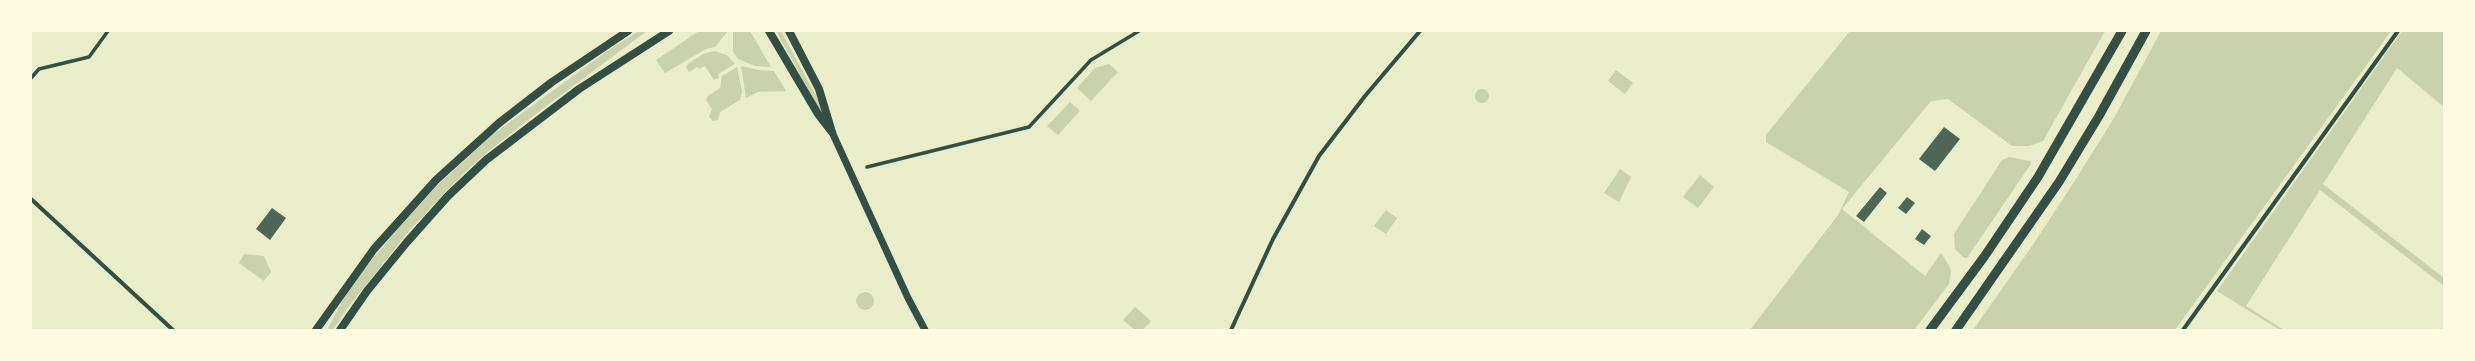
<!DOCTYPE html>
<html>
<head>
<meta charset="utf-8">
<style>
	body { margin:0 }
	#map { position:relative; width:2475px; height:361px; overflow:hidden; background:#e9edc9; font-family:"Sofia Sans Condensed",sans-serif }
	canvas { display:block }
	.frame { position:absolute; inset:0; border:32px solid #fefae0; pointer-events:none }
</style>
</head>
<body>
<div id="map">
<canvas width="2475" height="361"></canvas>
<div class="frame"></div>
</div>
<script>
const c = document.querySelector('canvas').getContext('2d');
c.lineJoin = 'round';
function fill(path, color) { c.fillStyle = color; c.fill(path, 'evenodd'); }
const toPath = rows => new Path2D(rows.map(r => 'M' + r).join(''));
function stroke(path, color, width, dash) { c.strokeStyle = color; c.lineWidth = width; c.lineCap = dash ? 'butt' : 'round'; c.setLineDash(dash || []); c.stroke(path); }
fill(toPath([
	[639,31,647,31,541,110,485,154,461,176,409,231,346,310,333,330,327,330,351,285,400,226,435,188,492,135,610,49],
	[699,31,728,31,715,47,706,49,665,73,656,60],
	[733,31,750,31,771,67,755,66,738,59,733,52],
	[776,31,781,31,825,112,825,119],
	[1850,31,2105,31,2043,141,2029,146,2012,146,1948,99,1931,101,1842,209,1925,276,1941,253,1948,264,1951,271,1949,284,1914,330,1750,330,1838,215,1849,192,1766,142,1766,135],
	[2161,31,2391,31,2175,330,1973,330,2032,246,2076,179,2114,118],
	[2402,31,2444,31,2444,107,2397,68,2323,184,2444,278,2444,286,2320,190,2246,306,2284,330,2280,330,2217,291],
	[714,51,727,55,735,64,718,74,719,78,714,80,705,66,699,69,697,67,689,72,686,67,688,64,703,54],
	[1109,64,1118,72,1091,101,1077,88,1095,68],
	[741,66,758,70,774,71,786,91,758,92,746,98],
	[737,67,742,91,740,100,720,112,718,120,713,121,709,117,712,109,706,100,708,96,720,88,722,76],
	[1616,70,1633,83,1625,94,1608,81],
	'1475 96a7 7 0 1 1 14 0a7 7 0 1 1-14 0Z',
	[1070,102,1080,111,1058,135,1047,126],
	[2009,157,2030,161,2031,164,1967,258,1964,258,1955,249,1954,234,2002,160],
	[1620,169,1631,177,1619,202,1604,193],
	[1700,175,1714,187,1698,208,1683,197],
	[1386,210,1397,218,1386,234,1374,226],
	[244,254,264,256,271,272,264,281,239,263],
	'856 301a9 9 0 1 1 18 0a9 9 0 1 1-18 0Z',
	[1135,307,1151,321,1143,330,1135,330,1123,320]
]), '#cad2ad');
fill(toPath([
	[1944,127,1960,139,1935,171,1919,159],
	[1880,187,1887,193,1864,222,1856,216],
	[1907,197,1915,203,1906,214,1898,208],
	[272,208,286,218,270,240,256,229],
	[1922,229,1931,236,1924,245,1915,239]
]), '#4f6655');
stroke(toPath([
	[31,78,39,69,89,57,108,31],
	[867,167,1029,127,1091,60,1139,31]
]), '#344e41', 3.5);
stroke(toPath([
	[31,199,173,330],
	[1231,330,1273,239,1319,156,1365,96,1420,31],
	[2183,330,2398,31]
]), '#344e41', 4);
stroke(toPath([
	[832,132,908,298,925,330]
]), '#344e41', 7);
stroke(toPath([
	[769,31,818,114,832,132],
	[789,31,819,89,831,129],
	[316,330,374,249,436,180,499,123,552,82,628,31],
	[340,330,367,291,407,242,448,196,486,160,579,89,669,31]
]), '#344e41', 8);
stroke(toPath([
	[1930,330,1984,257,2038,177,2122,31],
	[1956,330,2059,182,2099,116,2146,31]
]), '#344e41', 9);
</script>
</body>
</html>
